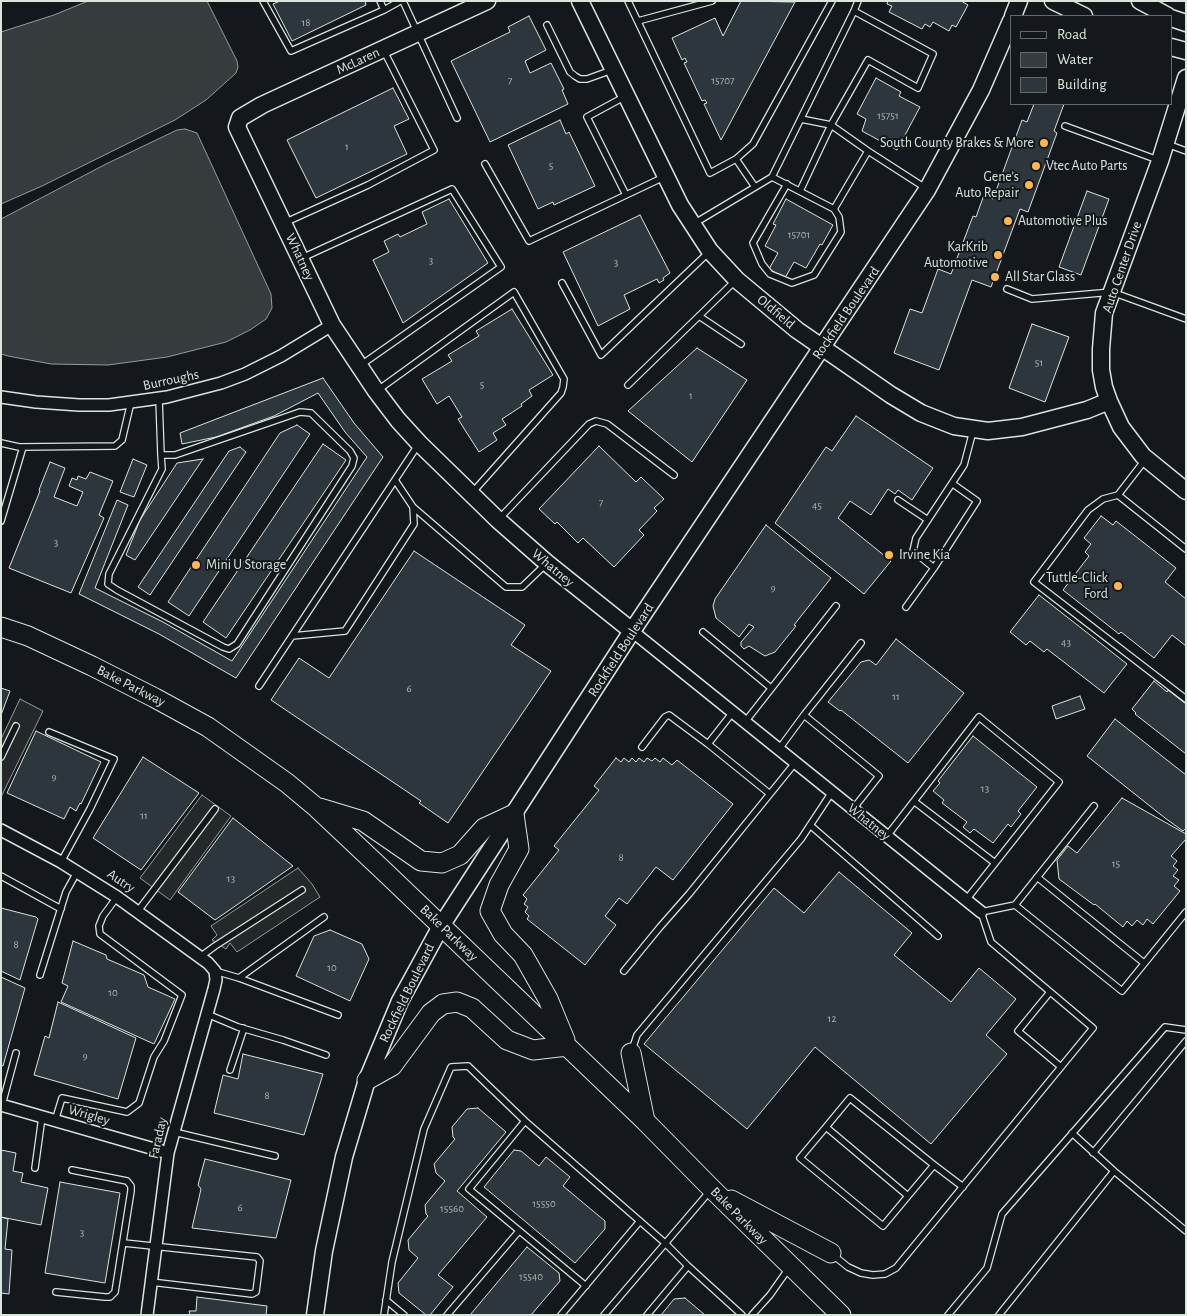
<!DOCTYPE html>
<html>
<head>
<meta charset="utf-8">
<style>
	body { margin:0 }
	#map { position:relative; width:1187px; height:1316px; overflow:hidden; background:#14181c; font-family:"Alegreya Sans",sans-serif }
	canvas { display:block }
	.frame { position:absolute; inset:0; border:2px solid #d8e6dc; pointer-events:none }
	.legend { position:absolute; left:1010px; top:15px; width:162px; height:90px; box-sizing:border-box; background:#14181c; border:1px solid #626a69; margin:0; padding:6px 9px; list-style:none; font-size:15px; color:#d8e6dc }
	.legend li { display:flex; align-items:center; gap:10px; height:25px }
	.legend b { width:25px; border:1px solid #626a69 }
</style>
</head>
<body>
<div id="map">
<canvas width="1187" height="1316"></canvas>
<div class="frame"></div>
<ul class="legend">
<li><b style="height:6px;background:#14181c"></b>Road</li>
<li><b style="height:14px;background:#363b3e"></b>Water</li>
<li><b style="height:14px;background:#2c363c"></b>Building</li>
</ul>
</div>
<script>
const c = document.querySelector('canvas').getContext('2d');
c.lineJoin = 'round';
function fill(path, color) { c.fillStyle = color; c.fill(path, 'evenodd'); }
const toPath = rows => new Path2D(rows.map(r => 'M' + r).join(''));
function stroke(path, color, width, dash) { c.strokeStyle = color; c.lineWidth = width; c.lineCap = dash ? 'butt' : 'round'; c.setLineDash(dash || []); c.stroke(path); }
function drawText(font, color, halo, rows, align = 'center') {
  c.font = font + ' "Alegreya Sans",sans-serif'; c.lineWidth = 4; c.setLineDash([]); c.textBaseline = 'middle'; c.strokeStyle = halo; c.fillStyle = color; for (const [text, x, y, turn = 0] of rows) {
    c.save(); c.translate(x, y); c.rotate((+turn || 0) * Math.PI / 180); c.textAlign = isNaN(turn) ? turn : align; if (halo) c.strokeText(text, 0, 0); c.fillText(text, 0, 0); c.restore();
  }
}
const parking = toPath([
	[20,699,43,711,1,797,1,739,20,699],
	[202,795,231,816,170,900,140,878,202,795],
	[298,868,312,884,320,897,237,952,230,943,226,949,212,940,217,935,211,926,298,868]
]);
fill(parking, '#24282b');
stroke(parking, '#939e99', 1);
const water = toPath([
	[88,1,207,1,237,61,238,67,236,73,206,100,175,120,42,186,1,204,1,32,54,15,88,1],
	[185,129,197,133,271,294,272,308,266,319,250,330,226,342,167,357,108,365,51,364,8,356,1,354,1,219,106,164,177,130,185,129]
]);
fill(water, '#363b3e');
stroke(water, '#939e99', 1);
const building = toPath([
	[280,1,365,1,366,5,292,41,273,4,280,1],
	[741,1,795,2,721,140,704,104,707,103,705,100,702,101,684,63,687,62,685,58,682,60,672,38,715,18,723,36,741,1],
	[888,1,961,1,968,5,956,27,952,25,949,31,933,22,930,27,925,24,922,29,889,12,892,6,887,4,888,1],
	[529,16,546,50,525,61,530,73,551,63,564,89,562,90,568,104,490,142,451,61,510,32,508,27,529,16],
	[876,78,901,92,899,96,920,107,897,150,862,131,866,119,857,114,876,78],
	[393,88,409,119,394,126,407,154,316,198,287,140,393,88],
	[1034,104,1064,104,1054,131,1057,133,1028,212,1020,209,991,287,972,280,939,370,894,353,910,309,922,313,938,269,951,274,973,216,976,217,984,195,993,199,1022,120,1027,122,1034,104],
	[560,120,566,134,569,132,595,186,554,205,553,202,538,209,508,145,560,120],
	[1087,191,1109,199,1081,275,1059,267,1087,191],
	[449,199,488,263,403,323,373,260,389,252,384,241,398,234,400,237,427,224,422,212,449,199],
	[786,199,833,225,822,245,820,244,806,268,794,262,785,278,769,269,778,253,765,246,776,225,773,224,786,199],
	[640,215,670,273,663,278,664,280,659,283,657,279,624,295,630,309,598,326,563,252,640,215],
	[512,309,553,375,529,390,532,396,521,404,522,406,502,419,506,425,493,433,497,440,479,452,458,419,462,417,449,396,437,404,422,379,452,361,448,355,479,336,476,331,512,309],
	[1032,324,1069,337,1045,402,1009,388,1032,324],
	[697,348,747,380,692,462,628,411,697,348],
	[323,378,354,423,383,457,236,678,159,634,79,594,117,500,128,505,95,588,163,622,232,661,367,457,345,432,318,393,274,416,216,437,182,444,180,433,323,378],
	[856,416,933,468,912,500,898,490,895,494,888,489,871,515,850,501,838,518,891,561,864,594,775,523,826,447,832,451,856,416],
	[297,425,310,434,189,616,168,602,280,433,297,425],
	[323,444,346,460,226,638,203,622,323,444],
	[599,446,636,482,641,477,664,499,654,508,657,511,639,530,644,535,614,567,583,538,578,543,557,522,555,524,539,509,599,446],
	[240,447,246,452,150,595,138,587,229,451,240,447],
	[133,459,147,465,134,497,120,492,133,459],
	[203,459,135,560,126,555,140,520,177,463,203,459],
	[50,462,65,468,54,497,77,506,83,492,69,486,72,478,77,480,78,476,86,479,90,472,113,481,99,515,104,518,71,593,9,568,40,491,39,490,50,462],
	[1101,516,1113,525,1116,521,1176,568,1165,582,1186,599,1186,646,1172,635,1154,658,1121,632,1119,634,1063,590,1089,556,1085,552,1091,544,1084,538,1101,516],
	[766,525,831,578,794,625,796,626,775,652,765,656,749,646,744,649,741,646,741,642,754,627,749,624,739,637,716,618,713,606,715,599,766,525],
	[414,551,525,625,511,645,551,671,448,823,419,803,421,801,271,700,299,658,329,678,414,551],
	[1039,595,1127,664,1104,693,1047,649,1044,652,1030,641,1026,645,1010,632,1039,595],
	[896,639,964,693,908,763,841,710,840,711,828,702,861,662,869,660,876,665,896,639],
	[1154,681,1167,692,1168,690,1186,704,1186,754,1135,714,1136,713,1132,709,1154,681],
	[1,688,10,691,1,715,1,688],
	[1080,696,1085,709,1056,719,1052,706,1080,696],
	[1115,719,1186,775,1186,830,1185,829,1183,831,1165,818,1087,756,1115,719],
	[36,731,101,762,81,804,80,803,76,811,70,807,64,819,7,793,36,731],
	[973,736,1037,787,1018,811,1021,814,1011,827,1008,824,993,843,974,829,970,833,963,827,967,822,942,803,944,800,933,791,940,783,938,781,973,736],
	[143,757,199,793,141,870,93,838,143,757],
	[616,758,621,762,624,758,629,762,632,758,636,762,639,758,644,762,647,758,652,761,655,758,660,762,663,758,672,765,677,760,733,804,673,880,656,867,627,904,619,898,605,916,616,925,585,965,527,919,529,916,525,912,528,907,524,904,527,899,523,895,559,850,554,846,599,790,594,786,616,758],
	[1122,798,1186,834,1186,839,1171,856,1177,861,1173,866,1178,870,1173,876,1179,880,1174,886,1180,891,1153,924,1147,919,1143,925,1137,920,1132,926,1127,921,1123,927,1095,904,1094,905,1059,879,1057,860,1068,846,1077,853,1122,798],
	[233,818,293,866,215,920,178,892,233,818],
	[839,872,912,933,894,955,951,1002,979,968,1016,999,986,1035,1007,1054,931,1144,815,1047,747,1129,644,1044,774,888,804,913,839,872],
	[1,908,36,917,38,919,20,980,1,971,1,908],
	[330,930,362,944,369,959,350,1001,296,976,314,936,330,930],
	[73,941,106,955,107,959,144,975,148,987,175,999,154,1044,61,1002,68,986,62,983,73,941],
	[1,977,25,988,3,1066,1,1065,1,977],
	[58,1002,136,1038,118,1099,34,1075,45,1036,49,1038,58,1002],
	[243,1054,323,1074,304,1135,214,1113,223,1075,238,1079,243,1054],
	[478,1108,506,1132,457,1191,487,1217,438,1275,453,1287,430,1315,426,1315,399,1293,398,1283,418,1258,409,1250,408,1240,428,1216,426,1214,425,1205,445,1181,436,1173,434,1164,455,1139,453,1137,452,1127,467,1109,478,1108],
	[1,1150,16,1153,13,1171,23,1173,21,1182,48,1188,41,1225,1,1217,1,1150],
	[514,1150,521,1151,539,1166,546,1157,570,1177,563,1186,605,1221,605,1229,575,1263,484,1187,514,1150],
	[205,1159,291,1180,276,1238,192,1228,201,1189,198,1185,205,1159],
	[60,1182,120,1193,105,1283,45,1273,60,1182],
	[1,1217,8,1219,5,1249,12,1250,9,1294,1,1293,1,1217],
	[527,1247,559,1273,560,1281,531,1315,470,1315,527,1247],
	[197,1297,267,1306,266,1315,190,1315,189,1311,196,1311,197,1297],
	[685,1298,705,1315,661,1315,674,1299,685,1298]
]);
fill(building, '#2c363c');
stroke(building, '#d8e6dc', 1);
const lane = toPath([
	[263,1,291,51,384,10,380,1],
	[403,1,457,118],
	[628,1,710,173,736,159,755,187],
	[384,10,400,1],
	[638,21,712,1],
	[547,25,570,72,575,76,580,79,587,79,612,70],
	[624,97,587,117,626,195],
	[1065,126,1158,160],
	[1167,144,1186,151],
	[868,151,927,189],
	[736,159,753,144,832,1],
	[485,164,529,241,664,177],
	[772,177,854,11],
	[787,184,753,243,762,264,770,274,792,283,814,275,841,232,839,217,834,209],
	[800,191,831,125,801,119],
	[284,223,368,185,434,150,384,51],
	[695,223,772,177,834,209,868,151,831,125,868,60,918,88,933,54,854,11,858,1],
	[302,258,452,189,501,267,361,365],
	[562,283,601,355,709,252],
	[1007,289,1032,299,1112,292,1186,319],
	[699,316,741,344],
	[628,385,735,281],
	[378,390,514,292,564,379,563,387,561,393,472,493],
	[159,399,161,455,162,469,109,574,108,584,117,590,223,647,229,649,237,644,352,466,354,458,350,451,311,413,300,412,175,455,161,455],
	[1,443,19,447,115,446,122,440,131,402],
	[1145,460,1118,495,1186,549],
	[395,480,413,507,506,587,522,587,547,563],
	[1118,495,1103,499,1088,510,1034,582,1186,699],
	[898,500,928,520],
	[499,519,589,424,596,421,607,424,674,475],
	[1,521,23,447],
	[934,568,913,551,916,538,964,465,973,431],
	[906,607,934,568,977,501,953,484],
	[703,632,771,688],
	[292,636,345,631,414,524,413,507],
	[259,686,418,445],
	[733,712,708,744,770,794],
	[804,715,861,643],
	[745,722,836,606],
	[49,732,114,759,90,809,61,862],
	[642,747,665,717,669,715,708,744],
	[779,749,804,715,879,776,853,809],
	[1,757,16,726],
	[915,802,995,863],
	[810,825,938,936],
	[887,836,979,717,1059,782,966,900],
	[1,876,61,909],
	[1037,877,1144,963],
	[1015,905,1122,991,1186,912],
	[138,911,215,809],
	[200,957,215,946,302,890],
	[215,971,239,978,338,1015],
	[624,971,660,927,689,894,795,763],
	[40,975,66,892,77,872],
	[239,978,324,917],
	[1050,992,1018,1031,1061,1067],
	[207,1014,238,1027,283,1040,326,1055],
	[632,1050,637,1035,801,839,832,792],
	[230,1070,243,1031,243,1028],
	[2,1105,16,1053],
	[55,1121,62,1098,127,1112,139,1103,154,1057,164,1041,182,995,100,934,99,926,103,916,117,897],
	[525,1121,469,1189,586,1286],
	[826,1127,850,1098,934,1165],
	[174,1132,275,1156],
	[1072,1133,1114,1171],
	[1093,1153,1186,1041],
	[35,1168,42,1117],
	[908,1196,826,1127,800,1158,883,1226,908,1196,934,1165,963,1187],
	[124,1243,257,1257,260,1261,256,1292,252,1294,151,1282],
	[833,1255,848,1267,861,1273,873,1275,885,1274,896,1268,1093,1028,991,942,981,912,1015,905,1094,806],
	[56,1292,105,1297,110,1297,115,1292,131,1191,131,1186,127,1181,72,1170],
	[386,1300,404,1315],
	[384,1315,392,1262,424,1129,451,1067,468,1066,525,1121,665,1243,688,1266,742,1315],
	[447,1315,519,1231],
	[561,1315,640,1221],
	[604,1315,710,1191],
	[647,1315,688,1266],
	[752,1315,770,1295,789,1268],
	[948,1315,987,1268,1002,1214,1165,1027,1186,1030],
	[999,1315,1114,1171,1186,1231]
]);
const street = toPath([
	[1,397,36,402,79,405,109,405,167,397,221,383,245,374,281,356,332,325],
	[632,631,981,912],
	[1,830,61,862,117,897,208,963,215,971,216,980,214,989,168,1153,147,1315],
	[1,1105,168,1153]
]);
const secondary = toPath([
	[487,1,262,105,240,118,237,127,332,325,376,391,398,420,419,443,498,520,547,563,632,631],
	[580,1,680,205,710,251,737,280,797,330,891,395,921,413,954,426,988,431,1022,427,1087,410,1109,401],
	[1053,1,1084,16],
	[1140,1,1168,16],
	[1013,16,1019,1],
	[1171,18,1186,23],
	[1171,47,1186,51],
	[1186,78,1160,161,1104,313,1101,349,1101,370,1104,387,1109,401,1121,427,1143,456,1186,491],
	[315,1315,324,1251,344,1157,367,1080,400,1001,417,970,441,926,632,631,927,190,981,90,1011,21]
]);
const primary = toPath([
	[1,627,28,636,92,666,155,698,208,727,287,783,317,808,387,874,549,1029,645,1121,712,1189,841,1315],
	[320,808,363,821,421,861,442,863,460,855,484,828,514,814,519,849,499,885,490,911,503,934,523,955,548,999,565,1040],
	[631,1053,645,1121],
	[367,1080,392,1066,431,1013,443,1004,457,1002,472,1008,507,1040,533,1050,567,1046],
	[731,1200,831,1253]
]);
stroke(lane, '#d8e6dc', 8);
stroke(street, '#d8e6dc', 14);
stroke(secondary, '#d8e6dc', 19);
stroke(primary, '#d8e6dc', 21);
stroke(lane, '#14181c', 5.5);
stroke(street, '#14181c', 11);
stroke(secondary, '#14181c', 16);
stroke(primary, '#14181c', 19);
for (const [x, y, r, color] of [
	[1044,143,5,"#ffb74d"],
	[1036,166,5,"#ffb74d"],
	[1029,185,5,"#ffb74d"],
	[1008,221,5,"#ffb74d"],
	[998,255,5,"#ffb74d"],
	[995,277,5,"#ffb74d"],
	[889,555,5,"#ffb74d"],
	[196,565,5,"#ffb74d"],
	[1118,586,5,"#ffb74d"]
]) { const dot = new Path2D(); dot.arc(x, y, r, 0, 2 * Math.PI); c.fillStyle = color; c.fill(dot); stroke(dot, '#14181c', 2); }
drawText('11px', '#adbab4', null, [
	["18",306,23],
	["7",510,81],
	["15707",723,81],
	["15751",888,116],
	["1",347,147],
	["5",551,166],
	["15701",799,235],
	["3",431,261],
	["3",616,263],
	["51",1039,363],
	["5",482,385],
	["1",691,396],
	["7",601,503],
	["45",817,506],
	["3",56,543],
	["9",773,588],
	["43",1066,643],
	["6",409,689],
	["11",896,697],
	["9",54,777],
	["13",985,789],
	["11",144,816],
	["8",621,858],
	["15",1116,864],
	["13",231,879],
	["8",16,945],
	["10",332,968],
	["10",113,993],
	["12",832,1019],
	["9",85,1056],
	["8",267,1096],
	["15550",544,1204],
	["6",240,1208],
	["15560",452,1209],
	["3",82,1233],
	["15540",531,1277]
]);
drawText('14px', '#d8e6dc', '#14181c', [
	["McLaren",358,61,-25],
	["Whatney",300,257,65],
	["Auto Center Drive",1122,267,-71],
	["Oldfield",776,312,40],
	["Rockfield Boulevard",846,313,-56],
	["Burroughs",171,380,-12],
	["Whatney",553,568,40],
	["Rockfield Boulevard",621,650,-57],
	["Bake Parkway",131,686,27],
	["Whatney",869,822,39],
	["Autry",121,881,34],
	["Bake Parkway",449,933,44],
	["Rockfield Boulevard",407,993,-64],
	["Wrigley",89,1115,16],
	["Faraday",158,1138,-77],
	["Bake Parkway",739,1216,45]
]);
drawText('14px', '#d8e6dc', '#14181c', [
	["South County Brakes & More",1034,143,"right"],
	["Vtec Auto Parts",1046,166],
	["Gene’s",1019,177,"right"],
	["Auto Repair",1019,193,"right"],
	["Automotive Plus",1018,221],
	["KarKrib",988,247,"right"],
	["Automotive",988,263,"right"],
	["All Star Glass",1005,277],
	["Irvine Kia",899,555],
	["Mini U Storage",206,565],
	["Tuttle-Click",1108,578,"right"],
	["Ford",1108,594,"right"]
], 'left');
</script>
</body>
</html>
